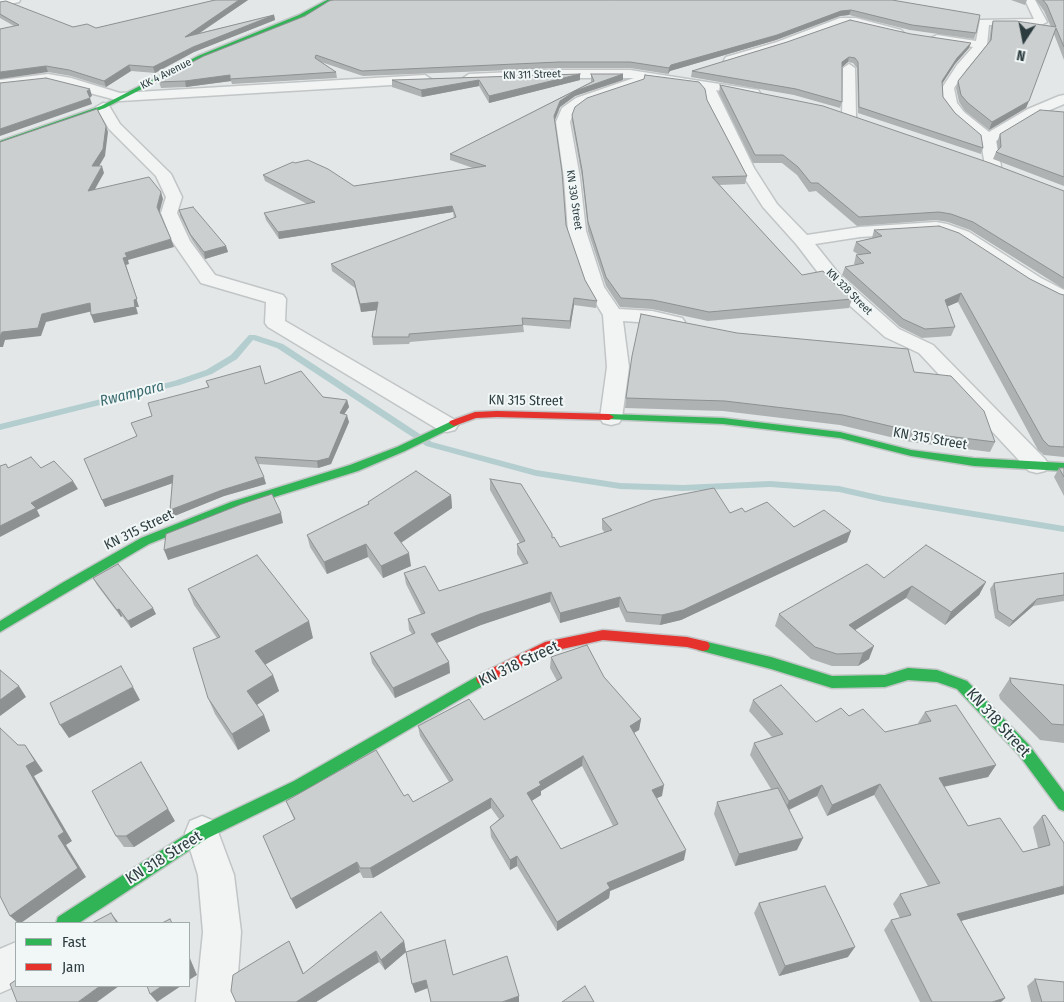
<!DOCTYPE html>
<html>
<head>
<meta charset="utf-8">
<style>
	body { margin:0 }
	#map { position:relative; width:1064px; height:1002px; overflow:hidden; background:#e3e7e8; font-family:"Fira Sans Condensed",sans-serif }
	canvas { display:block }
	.legend { position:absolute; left:15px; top:922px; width:175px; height:65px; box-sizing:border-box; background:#f1f6f6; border:1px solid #a2acad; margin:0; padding:6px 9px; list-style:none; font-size:15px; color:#2c3c3f }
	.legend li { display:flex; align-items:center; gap:10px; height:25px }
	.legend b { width:25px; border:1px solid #a2acad }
	.north { position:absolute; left:999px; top:15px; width:50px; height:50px; -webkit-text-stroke:4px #f1f6f6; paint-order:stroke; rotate:191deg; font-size:14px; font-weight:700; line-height:20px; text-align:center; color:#2c3c3f }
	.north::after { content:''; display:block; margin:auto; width:18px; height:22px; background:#2c3c3f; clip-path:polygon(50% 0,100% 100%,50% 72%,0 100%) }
</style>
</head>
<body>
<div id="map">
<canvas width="1064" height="1002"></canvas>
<ul class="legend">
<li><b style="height:6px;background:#30b455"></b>Fast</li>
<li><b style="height:6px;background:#e5322d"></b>Jam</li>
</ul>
<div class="north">N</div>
</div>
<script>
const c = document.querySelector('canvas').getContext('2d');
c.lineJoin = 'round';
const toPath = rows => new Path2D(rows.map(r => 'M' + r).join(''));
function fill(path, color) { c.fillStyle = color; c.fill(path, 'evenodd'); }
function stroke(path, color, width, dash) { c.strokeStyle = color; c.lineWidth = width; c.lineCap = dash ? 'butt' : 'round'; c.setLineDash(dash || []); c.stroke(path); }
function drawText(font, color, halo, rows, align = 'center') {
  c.font = font + ' "Fira Sans Condensed",sans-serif'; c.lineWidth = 4; c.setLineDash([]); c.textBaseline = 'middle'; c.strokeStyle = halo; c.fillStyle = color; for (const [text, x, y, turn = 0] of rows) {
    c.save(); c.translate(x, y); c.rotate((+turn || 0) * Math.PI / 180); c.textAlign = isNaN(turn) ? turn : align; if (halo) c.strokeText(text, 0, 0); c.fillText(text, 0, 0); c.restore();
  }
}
fill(toPath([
	[249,335,255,335,283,344,432,442,536,470,620,483,683,485,770,481,839,486,883,496,1064,526,1064,532,883,502,839,492,770,487,683,491,620,489,536,476,426,446,277,348,253,340,237,359,212,374,180,385,0,430,0,424,174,381,206,370,231,355,249,335]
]), '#b4ced0');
const street = toPath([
	[0,0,20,0,19,2,0,6,0,0],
	[1025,0,1035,0,1047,22,1041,25,989,25,987,45,966,70,954,88,957,103,964,112,989,132,1028,109,1059,96,1064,95,1064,104,1038,115,996,141,1001,166,998,169,993,171,988,169,985,166,981,141,954,118,943,103,942,88,957,65,973,47,937,41,931,38,937,35,976,41,980,20,1034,19,1025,0],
	[840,18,856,18,901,30,903,32,897,35,856,24,841,24,785,46,734,63,726,63,724,60,726,57,777,42,840,18],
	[849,64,855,68,856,117,849,121,842,117,843,68,849,64],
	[559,70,630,70,758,90,760,93,753,97,716,90,754,168,777,204,807,235,860,227,936,222,947,224,969,232,1041,278,1064,290,1064,303,1057,301,1027,286,957,240,936,232,860,237,815,244,843,279,899,329,933,345,1045,459,1049,465,1045,471,1037,473,1029,471,919,353,885,337,829,287,797,245,763,207,738,168,708,106,706,95,699,87,643,80,643,84,586,104,573,113,570,122,580,178,586,231,604,287,619,309,652,311,682,318,685,322,682,326,675,328,652,323,623,321,629,367,622,418,619,423,611,425,603,423,600,418,607,367,603,315,586,287,568,231,564,178,556,122,562,108,576,98,634,78,559,78,469,82,463,78,469,74,559,70],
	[48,74,71,78,120,93,425,75,431,79,425,83,120,101,48,82,0,88,0,80,48,74],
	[103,103,108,104,120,124,171,174,182,197,177,213,190,241,215,275,283,295,286,299,285,321,455,420,458,425,455,430,447,432,439,430,268,327,265,323,266,302,201,283,172,241,161,213,166,197,156,176,109,129,96,107,103,103],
	[202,816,214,821,234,875,241,932,236,1002,196,1002,203,932,198,875,185,833,190,821,202,816],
	[16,942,16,986,0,993,0,949,16,942]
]);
const fast = toPath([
	[327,0,332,0,303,17,202,58,105,108,0,145,0,141,101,106,198,56,299,15,327,0],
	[609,414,723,418,840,432,911,450,974,458,1064,463,1064,471,974,466,911,456,840,438,723,424,605,419,604,417,605,415,609,414],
	[454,420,458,421,459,423,458,425,405,451,358,471,239,508,149,544,0,632,0,621,62,583,141,538,231,502,350,465,397,447,454,420],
	[703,641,771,657,832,676,885,675,908,668,937,670,967,681,1029,745,1064,792,1064,811,1059,809,1019,755,957,689,937,682,908,680,885,687,832,688,771,669,698,650,696,646,698,642,703,641],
	[483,673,488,675,490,679,488,683,304,791,208,838,79,923,56,923,58,917,196,828,294,781,483,673]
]);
const jam = toPath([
	[497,411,609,414,614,417,609,420,497,417,476,418,454,426,449,423,450,421,475,412,497,411],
	[603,630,687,637,708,642,710,646,708,650,703,651,687,647,603,640,553,651,483,685,478,683,476,679,478,675,545,642,603,630]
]);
stroke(street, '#c2c5c6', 3);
stroke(fast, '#c2c5c6', 3);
stroke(jam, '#c2c5c6', 3);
fill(street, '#f2f4f4');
fill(fast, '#30b455');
fill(jam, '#e5322d');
fill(toPath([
	[215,0,248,0,200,33,274,15,275,20,194,52,155,73,131,71,106,87,71,76,48,72,14,26,0,18,0,2,73,27,96,28],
	[892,0,976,33,974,39,910,30,849,15,840,16,776,40,670,71,668,74,630,68,559,68,363,76,321,62,336,72,337,78,232,84,231,81,186,87,161,88,159,82,204,56],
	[1011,0,1027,0,1025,5],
	[1036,0,1064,0,1064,60,1054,34,1026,108,989,130,965,111,959,102,956,88,958,81,989,42,991,27,993,21,1051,27,1044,11],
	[787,42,969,48,955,64,942,84,943,97,955,113,983,148,981,154,858,113,857,68,853,63,848,62,842,67,842,102,840,108,794,95,691,77,692,71],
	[580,74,580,80,489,103,479,86,422,97,392,87,392,80],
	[591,74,623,74,623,80,575,96,560,107,555,120,566,225,585,280,597,301,596,308,574,305,570,329,523,325,524,332,410,342,409,344,373,345,372,337,377,310,361,312,355,288,332,271,331,264,454,218,453,212,279,239,266,220,264,213,307,204,265,181,263,175,295,163,354,186,473,168,450,160,450,154,591,82],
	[720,85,1064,191,1064,289,970,230,948,222,936,220,857,226,816,191,809,192,797,175,782,163,753,163,719,93],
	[707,100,747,176,745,184,719,185,802,275,830,280,852,299,849,308,708,321,652,309,620,307,606,286,588,231,582,178,572,122,572,115],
	[1064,112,1064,186,993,159,996,152,998,150,997,142,1000,134],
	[179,210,226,246,228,252,205,259,192,240,180,216],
	[874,230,1030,279,1060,294,1064,295,1064,457,1044,455,1038,450,958,302,947,306,955,327,951,336,922,338,900,327,842,275,845,267,855,265,854,264,856,255,859,255,853,251,856,242,872,238],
	[914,372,995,442,990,452,911,442,840,425,723,411,625,408,626,398],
	[206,381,265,384,323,397,347,400,349,407,344,414,349,422,331,464,318,468,258,464,266,484,224,496,172,517,170,510,172,483,105,507,136,436,152,416,208,387],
	[1059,468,1064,468,1064,496,1054,477],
	[490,479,552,538,560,547,605,533,602,529,602,519,745,512,847,542,681,620,660,625,626,622,619,607,560,623,550,602,481,625,436,643,449,662,450,673,395,698,372,663,370,653,412,634,409,630,408,619,421,614,406,584,404,573,439,591,523,564,517,554,517,544,520,543,490,490],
	[451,495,452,508,401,543,411,566,383,578,368,557,327,574,310,547,307,535,368,504,368,502],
	[1064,573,1064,601,1033,606,1009,627,995,618,990,589,994,583],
	[93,578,156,614,131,628,122,616,121,617,97,585],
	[884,578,986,582,979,595,945,625,906,598,855,630,869,659,858,666,832,666,811,659,775,626,779,614],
	[188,589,313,638,265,664,273,675,279,691,257,705,264,715,270,731,238,750,215,714,208,698,217,638,194,605],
	[551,657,604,677,641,719,639,730,634,733,662,796,656,798,684,860,610,891,609,898,557,931,517,866,510,870,491,837,490,827,499,819,491,808,373,878,363,878,360,872,296,909,294,819,286,801,404,796,413,802,449,782,420,736,418,726,484,720,557,681,550,668],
	[582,766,613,826,561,849,531,801,541,795,541,791],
	[1010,678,1064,685,1064,743,1040,740,1000,699,999,695],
	[753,700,816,722,849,716,885,732,919,724,918,723,925,712,996,765,988,777,944,787,968,826,1023,852,1038,848,1033,827,1042,816,1064,894,961,921,1005,998,1001,1002,920,1002,884,930,891,920,900,918,893,904,900,894,928,886,874,795,827,816,817,796,789,810,797,850,735,866,714,814,717,802,771,789,750,755,754,743,772,737,749,711],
	[175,821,134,847,124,847,116,836],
	[759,903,848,957,779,976,754,913],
	[404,941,406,952,385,970,379,962,316,1002,294,951,304,974],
	[1035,979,1064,1002,1031,1002,1027,986]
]), '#afb2b3');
fill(toPath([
	[239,0,248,0,186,42,185,37],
	[851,10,849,15,840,16,776,40,670,71,668,74,669,68,671,65,841,11],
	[274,15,275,20,194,52,155,73,153,67,193,47],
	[971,43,969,48,955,64,940,87,942,81,957,58],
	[849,57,848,62,841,68,842,62],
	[129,65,131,71,106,87,104,81],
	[46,66,48,72,0,79,0,72],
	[580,74,580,80,489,103,489,96],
	[623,74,623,80,575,96,560,107,554,122,554,116,560,101,575,91],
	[230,75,231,81,186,87,185,81],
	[479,80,479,86,422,97,421,90],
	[90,89,92,96,89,98,87,91],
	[90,98,92,104,0,136,0,129],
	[1029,101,1026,108,989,130,992,122],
	[106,126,108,132,105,156,95,173,92,166],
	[102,166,104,173,90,198,88,191],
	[161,192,163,199,159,214,157,207],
	[452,206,453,212,279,239,278,232],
	[171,239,174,247,128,260,129,264,126,265,139,307,136,307,138,314,94,323,91,315,123,258,125,253],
	[226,246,228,252,205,259,204,252],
	[961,293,958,302,942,309,945,300],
	[574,298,574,305,570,329,570,321],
	[378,302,379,310,361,312,360,304],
	[90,303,93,311,46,322,41,336,5,340,3,347,0,347,0,336,2,332,42,314],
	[347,400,349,407,341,419,340,413],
	[347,415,349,422,331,464,318,468,317,461],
	[173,475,176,482,105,507,102,500],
	[264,477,266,484,224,496,172,517,170,510,222,490],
	[73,481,78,489,37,510,40,516,0,537,0,526,31,503],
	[451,495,452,508,396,546,394,533],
	[281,513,283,523,168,560,164,550],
	[851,531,847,542,681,620,660,625,662,615],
	[366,544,368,557,327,574,324,562],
	[409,553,411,566,383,578,381,566],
	[986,582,979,595,945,625,951,612],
	[912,586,906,598,844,637,849,625],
	[551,592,550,602,481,625,432,645,431,634,480,614],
	[620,597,619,607,560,623,560,613],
	[1037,599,1033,606,1009,627,1013,621],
	[153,608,156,614,131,628,128,621],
	[119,609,122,616,121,617,117,610],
	[309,621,313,638,261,667,255,651],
	[874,646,869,659,858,666,863,653],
	[449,662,450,673,395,698,393,688],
	[273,675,279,691,253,707,247,691],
	[19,686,26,697,0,716,0,700],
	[133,687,140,700,69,738,60,725],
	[264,715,270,731,238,750,232,734],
	[641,719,639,730,628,736,630,726],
	[25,745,43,771,34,776,72,841,66,845,86,877,21,923,18,923,10,916,58,836,26,766],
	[583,756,582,766,541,791,541,795,527,804,527,793,539,782],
	[141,762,175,821,134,847,126,836],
	[996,765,988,777,932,789,939,778],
	[880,784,874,795,827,816,832,805],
	[664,785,662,796,650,801,652,790],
	[822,785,817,796,784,812,789,801],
	[491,798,491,808,373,878,370,868],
	[803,838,797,850,735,866,739,854],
	[686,850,684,860,610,891,609,898,557,931,557,922,607,883],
	[517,856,517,866,510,870,510,860],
	[357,862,360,872,296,909,291,899],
	[1064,886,1064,894,949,924,957,914],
	[111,913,118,922,119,923,117,923],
	[289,941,294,951,308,984,303,974],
	[404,941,406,952,385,970,381,960],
	[855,947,848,957,779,976,785,966],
	[376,951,379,962,316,1002,296,1002],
	[189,956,197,975,189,980],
	[426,980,428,988,415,993,412,984],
	[100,986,119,986,97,1002,78,1002],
	[162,986,181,986,157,1002,150,994],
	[519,996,519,1002,502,1002],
	[1005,998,1001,1002,992,1002]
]), '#8e9192');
const building = toPath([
	[215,0,239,0,185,37,274,15,193,47,153,67,129,65,104,81,69,70,46,66,0,72,0,29,19,25,0,14,0,2,6,1,73,27,87,24,96,28,215,0],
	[333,0,892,0,980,15,976,33,912,25,851,10,841,11,777,35,671,65,669,68,630,62,559,62,362,71,316,55,315,58,336,72,230,79,230,75,185,81,159,82,159,79,204,56,305,16,329,1,333,0],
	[1043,0,1064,0,1064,47,1056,28,1029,101,992,122,968,103,961,95,958,81,991,40,993,21,1016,21,1056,27,1047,5,1043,0],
	[850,20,911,34,971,43,957,58,942,81,943,97,955,113,981,135,983,148,859,107,858,62,855,58,849,57,842,62,842,102,796,89,692,71,787,42,850,20],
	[580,74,489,96,479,80,421,90,392,80,580,74],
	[591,74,623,74,575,91,560,101,554,116,562,172,566,225,585,280,597,301,574,298,570,321,522,318,523,325,409,334,409,337,372,337,378,302,360,304,354,281,331,264,456,217,452,206,278,232,264,213,315,202,263,175,293,162,295,163,308,160,328,169,354,186,486,166,450,154,594,81,591,74],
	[645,75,699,82,705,89,707,100,747,176,712,177,802,275,823,271,830,280,852,299,709,312,653,300,621,298,606,277,588,222,582,170,572,115,575,107,587,98,644,79,645,75],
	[46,78,90,89,87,91,90,98,0,129,0,83,46,78],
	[720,85,823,106,990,163,1064,191,1064,278,973,222,951,214,939,212,859,217,818,183,811,183,798,167,783,155,755,155,720,85],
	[97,109,106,126,103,149,92,166,102,166,88,191,149,177,161,192,157,207,171,239,125,253,127,257,123,258,137,299,134,300,135,307,91,315,90,303,42,314,38,328,2,332,0,336,0,142,97,109],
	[1040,110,1064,112,1064,177,996,152,1001,147,1000,134,1040,110],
	[193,207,226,246,204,252,190,234,179,210,193,207],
	[939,226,959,233,1030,279,1060,294,1064,295,1064,447,1049,446,1043,440,961,293,945,300,955,327,925,329,903,319,845,267,864,263,856,255,871,253,856,242,882,236,874,230,939,226],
	[641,314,737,333,908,349,914,372,951,376,984,411,995,442,915,432,843,415,725,401,626,398,632,356,641,314],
	[260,366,265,384,301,371,323,397,347,400,340,413,347,415,329,458,317,461,255,457,264,477,222,490,170,510,173,475,102,500,84,459,137,436,131,423,152,416,148,403,209,387,206,381,260,366],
	[31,457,41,468,54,461,73,481,31,503,36,508,0,526,0,466,6,464,8,468,31,457],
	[1059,468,1064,468,1064,477,1059,468],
	[416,471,451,495,394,533,409,553,381,566,366,544,324,562,307,535,369,504,368,502,416,471],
	[490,479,521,484,552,534,552,538,554,537,560,547,612,530,602,519,653,500,714,488,730,513,742,508,745,512,767,502,794,527,824,510,851,531,683,610,662,615,627,612,620,597,560,613,551,592,480,614,431,634,449,662,393,688,370,653,415,633,408,619,425,613,404,573,425,566,439,591,528,563,517,544,525,541,490,479],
	[272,494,281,513,164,550,166,534,242,504,272,494],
	[926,545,986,582,951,612,912,586,849,625,874,646,863,653,837,654,815,647,779,614,867,564,884,578,926,545],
	[257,555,309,621,255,651,273,675,247,691,264,715,232,734,208,698,193,648,220,637,188,589,257,555],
	[118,564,153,608,128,621,119,609,117,610,93,578,118,564],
	[1064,573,1064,595,1037,599,1013,621,998,611,994,583,1064,573],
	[587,645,604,677,641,719,630,726,664,785,652,790,686,850,607,883,610,888,557,922,517,856,510,860,490,827,504,816,491,798,370,868,360,868,357,862,291,899,263,836,295,819,286,801,376,750,404,796,408,794,413,802,453,780,418,726,469,699,484,720,562,678,551,657,587,645],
	[583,756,618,824,561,849,527,793,541,785,539,782,583,756],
	[121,666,133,687,60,725,50,703,121,666],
	[0,670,19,686,0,700,0,670],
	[1010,678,1064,685,1064,725,1052,724,1011,683,1010,678],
	[781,685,816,722,841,708,849,716,863,709,885,732,931,721,925,712,956,705,996,765,939,778,968,826,1000,818,1023,852,1050,845,1042,816,1045,815,1064,843,1064,886,957,914,1005,998,992,1002,932,1002,891,920,911,915,900,894,940,883,880,784,832,805,822,785,789,801,754,743,783,734,753,700,781,685],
	[0,728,18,745,25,745,35,761,26,766,64,832,58,836,78,868,10,916,0,896,0,728],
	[141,762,168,809,126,836,116,836,92,791,141,762],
	[778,788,803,838,739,854,717,802,778,788],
	[825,886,855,947,785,966,759,903,825,886],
	[381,912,404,941,381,960,376,951,296,1002,236,1002,231,991,233,975,289,941,303,974,381,912],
	[111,913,117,923,92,923,111,913],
	[170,919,172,923,162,923,170,919],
	[445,940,453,975,507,956,519,996,502,1002,431,1002,426,980,412,984,406,952,445,940],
	[1035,979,1064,982,1064,1002,1042,1002,1035,979],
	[16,980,16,986,100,986,78,1002,17,1002,10,984,16,980],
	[147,986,162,986,150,994,147,986],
	[585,986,594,1002,562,1002,585,986]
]);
fill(building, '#cbcfd0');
stroke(building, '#8e9192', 1);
drawText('11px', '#2c3c3f', '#f1f6f6', [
	["KK 4 Avenue",166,74,-27],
	["KN 311 Street",532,75,-2],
	["KN 330 Street",574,200,82],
	["KN 328 Street",849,292,45]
]);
drawText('14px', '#2c3c3f', '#f1f6f6', [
	["KN 315 Street",526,401,1],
	["KN 315 Street",930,439,10],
	["KN 315 Street",139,530,-26]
]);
drawText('italic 15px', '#396b6f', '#f1f6f6', [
	["Rwampara",132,394,-14]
]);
drawText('16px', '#2c3c3f', '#f1f6f6', [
	["KN 318 Street",519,664,-25],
	["KN 318 Street",998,723,48],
	["KN 318 Street",164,858,-32]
]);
</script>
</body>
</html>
